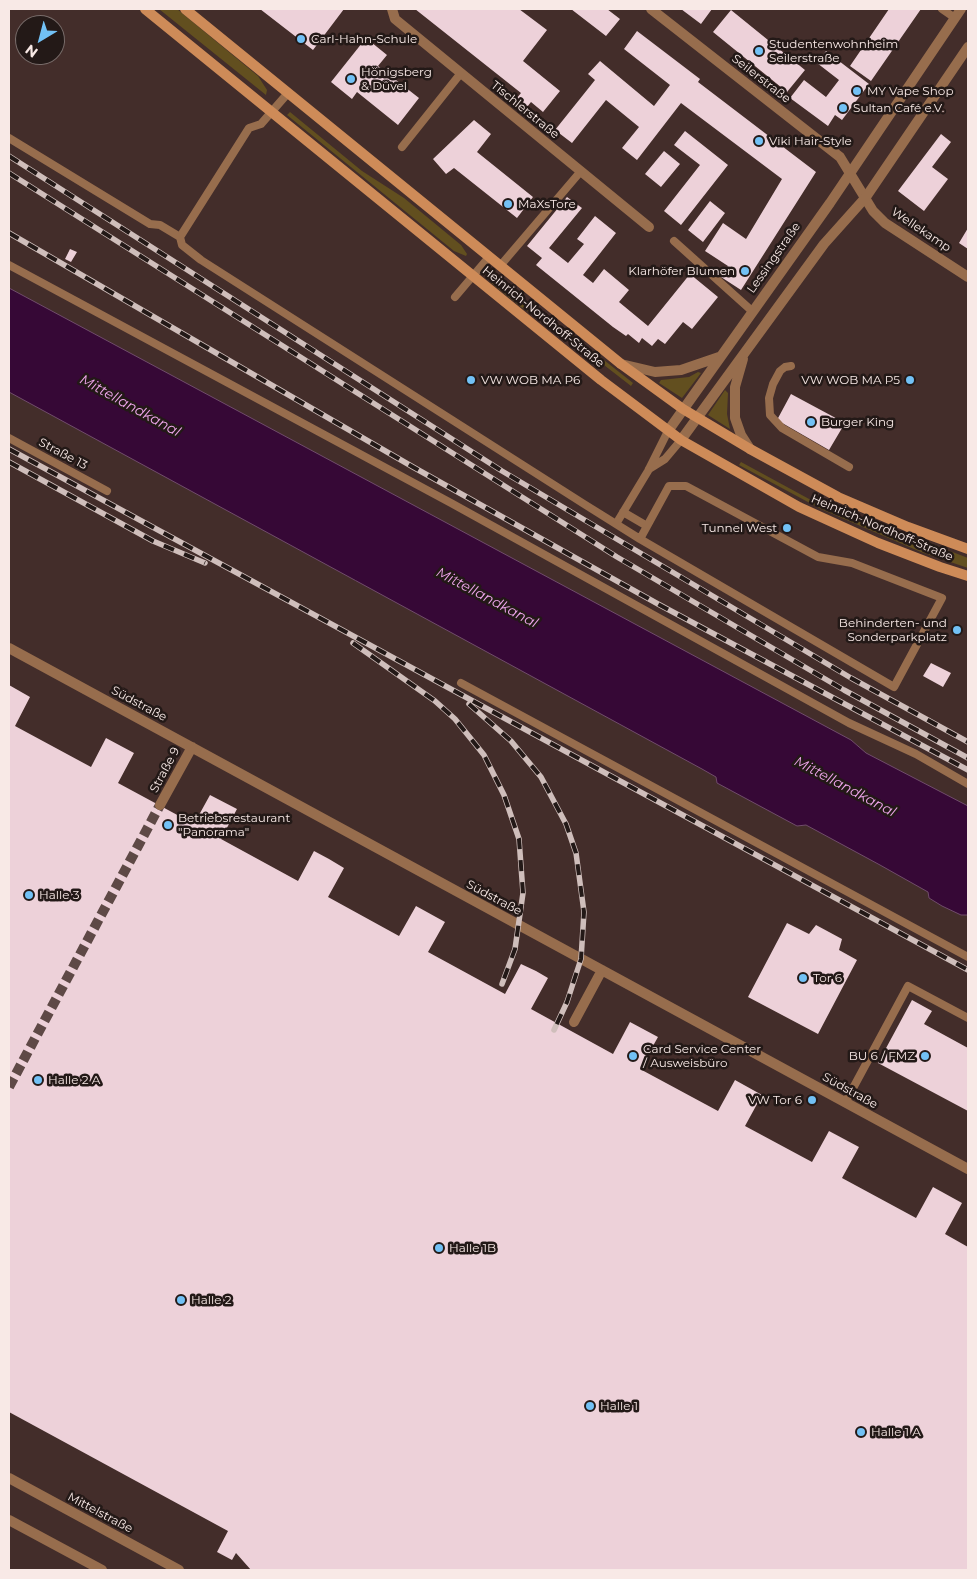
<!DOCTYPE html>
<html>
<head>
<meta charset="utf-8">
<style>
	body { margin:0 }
	#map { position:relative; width:977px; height:1579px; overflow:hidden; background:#432d2a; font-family:Montserrat,sans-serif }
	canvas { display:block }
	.frame { position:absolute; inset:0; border:10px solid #f8e9e6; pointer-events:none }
	.north { position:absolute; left:15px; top:15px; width:50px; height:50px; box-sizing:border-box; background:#231917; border:1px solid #786c6a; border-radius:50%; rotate:217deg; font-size:14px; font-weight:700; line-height:20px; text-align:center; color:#f8e9e6 }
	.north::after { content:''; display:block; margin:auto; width:18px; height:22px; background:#72c1f5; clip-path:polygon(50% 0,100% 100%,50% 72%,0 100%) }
</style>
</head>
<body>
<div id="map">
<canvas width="977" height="1579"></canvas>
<div class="frame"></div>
<div class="north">N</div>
</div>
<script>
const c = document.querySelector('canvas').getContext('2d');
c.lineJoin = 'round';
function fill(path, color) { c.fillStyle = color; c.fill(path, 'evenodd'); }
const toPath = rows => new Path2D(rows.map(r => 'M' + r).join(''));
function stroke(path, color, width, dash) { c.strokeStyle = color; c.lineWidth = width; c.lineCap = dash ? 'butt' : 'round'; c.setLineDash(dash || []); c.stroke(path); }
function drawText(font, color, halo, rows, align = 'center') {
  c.font = font + ' Montserrat,sans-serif'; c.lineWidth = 5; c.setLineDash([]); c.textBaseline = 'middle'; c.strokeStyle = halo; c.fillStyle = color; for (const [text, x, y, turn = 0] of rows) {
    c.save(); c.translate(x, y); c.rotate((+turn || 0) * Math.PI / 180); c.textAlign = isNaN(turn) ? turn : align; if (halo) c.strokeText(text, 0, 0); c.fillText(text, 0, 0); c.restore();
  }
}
fill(toPath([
	[159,9,177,9,258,76,267,90,266,95],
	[290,112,362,171,404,198,461,245,467,254,466,256,454,251,287,115],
	[493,278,516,297,552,319,633,383,631,386,568,337,521,307,490,282],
	[698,372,701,373,682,398,659,383,661,380,689,377],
	[725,390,728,393,727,414,730,429,708,415],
	[741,462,822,506,867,519,968,558,968,568,921,552,821,509,739,465]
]), '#624f1f');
const water = toPath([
	[9,288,851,740,866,753,968,806,968,915,961,915,942,906,929,898,928,892,880,865,806,825,797,826,717,783,716,777,702,769,9,392,9,288]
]);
fill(water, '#360836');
stroke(water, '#704c6b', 1);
fill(toPath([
	[260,9,344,9,313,50],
	[415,9,519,9,547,30,523,61,560,91,543,112,531,102,527,107,517,98,521,93],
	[571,9,607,9,620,19,606,36],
	[681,9,712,9,701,24],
	[889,9,921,9,871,81,850,66],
	[731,10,805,70,787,92,713,32],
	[637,31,700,79,698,82,816,172,741,290,721,277,728,266,705,251,723,223,746,239,782,179,681,103,637,160,622,148,639,127,606,100,572,143,555,130,595,80,588,74,600,61,654,106,670,85,624,49],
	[366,38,387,55,378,66,419,98,398,125,357,92,352,99,331,82],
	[826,51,869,84,842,120,835,115,828,126,790,98,804,80,826,97,839,80,817,63],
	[474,120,491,134,477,152,533,197,517,218,454,168,446,174,433,159],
	[685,131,728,165,681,225,664,211,700,165,674,145],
	[941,134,951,142,932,167,948,179,924,211,898,191],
	[664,151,680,164,661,187,645,174],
	[567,197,582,208,549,248,568,263,584,244,577,239,595,216,616,233,583,275,593,283,604,269,629,290,619,302,648,326,690,274,718,297,692,329,683,322,665,344,658,339,652,346,642,338,639,343,628,334,626,336,613,327,536,265,542,258,527,246],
	[710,201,725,213,703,242,688,230],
	[968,228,968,249,959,243],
	[70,249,77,252,71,262,65,259],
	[791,394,845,423,829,450,777,420],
	[931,663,951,673,943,687,923,676],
	[9,685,30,697,15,726,91,767,106,738,134,753,118,783,194,824,210,795,237,809,221,839,298,881,314,851,329,859,344,868,328,897,399,936,416,906,445,922,428,952,505,994,521,964,536,971,548,978,531,1009,613,1054,630,1022,658,1037,640,1069,718,1111,735,1080,762,1095,745,1126,812,1162,829,1131,859,1147,842,1178,916,1218,933,1187,962,1203,945,1234,968,1247,968,1570,251,1570,236,1553,232,1560,217,1552,228,1531,9,1412],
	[787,923,809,934,816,925,842,939,839,950,857,960,818,1034,748,997],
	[912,1000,932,1011,924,1024,968,1048,968,1111,878,1063]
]), '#edd1d9');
stroke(toPath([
	[9,1087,160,805]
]), '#5e4946', 10, [10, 5]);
stroke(toPath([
	[942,9,955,18],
	[288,93,261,124,249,128,180,237,182,245,201,260,584,504,640,539,894,687,942,598,852,563,818,557,686,486,669,486,640,539],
	[9,138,150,224,160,225,180,237],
	[402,147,461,73],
	[674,241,752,311],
	[9,265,451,503,849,723,916,754,968,784],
	[500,266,581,171],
	[455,297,489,257],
	[791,366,785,367,780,371,773,384,769,398,770,415,782,428,849,467],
	[9,438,107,491],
	[649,469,665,459,681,440],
	[623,512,647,526],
	[616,524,648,471,668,431],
	[461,683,968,957],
	[845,1103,908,986,968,1018]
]), '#976d4d', 8);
stroke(toPath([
	[392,9,395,19,649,227],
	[651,9,840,157,873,211,885,223,968,277],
	[9,648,968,1169],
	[160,805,192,747],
	[574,1022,602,970]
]), '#976d4d', 10);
stroke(toPath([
	[743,359,735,387,735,418,741,435,750,449],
	[621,364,655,372,681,370,719,357],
	[668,431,830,203,961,9],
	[681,440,824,244,866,197,968,47],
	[9,1478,179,1570],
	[9,1520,102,1570]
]), '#976d4d', 10);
stroke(toPath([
	[145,9,601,380,681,440,799,507,878,543,940,567,968,576],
	[185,9,621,364,683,409,750,449,838,497,908,527,968,549]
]), '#ce8b58', 10);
const rail = toPath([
	[9,156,502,471,851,678,968,742],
	[9,173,617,557,844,690,968,758],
	[9,233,413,467,658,604,968,770],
	[9,449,968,970],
	[9,462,153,541,205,563],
	[353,643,435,701,455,719,484,755,504,795,519,839,523,893,515,949,502,984],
	[469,704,511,741,541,777,566,824,576,853,584,912,581,959,567,1002,554,1030]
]);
stroke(rail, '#cfbebb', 5.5);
stroke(rail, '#231917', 4, [11]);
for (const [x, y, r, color] of [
	[301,39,5,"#72c1f5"],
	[759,51,5,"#72c1f5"],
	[351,79,5,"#72c1f5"],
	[857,91,5,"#72c1f5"],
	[843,108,5,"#72c1f5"],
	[759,141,5,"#72c1f5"],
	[508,204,5,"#72c1f5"],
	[745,271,5,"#72c1f5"],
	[471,380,5,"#72c1f5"],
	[910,380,5,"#72c1f5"],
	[811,422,5,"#72c1f5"],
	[787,528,5,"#72c1f5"],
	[957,630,5,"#72c1f5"],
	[168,825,5,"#72c1f5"],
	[29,895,5,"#72c1f5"],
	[803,978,5,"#72c1f5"],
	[633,1056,5,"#72c1f5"],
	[925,1056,5,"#72c1f5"],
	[38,1080,5,"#72c1f5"],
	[812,1100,5,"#72c1f5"],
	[439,1248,5,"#72c1f5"],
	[181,1300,5,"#72c1f5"],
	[590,1406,5,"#72c1f5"],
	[861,1432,5,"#72c1f5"]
]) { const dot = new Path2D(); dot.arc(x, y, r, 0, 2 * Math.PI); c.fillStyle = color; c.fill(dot); stroke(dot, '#231917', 2); }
drawText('12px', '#f8e9e6', '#231917', [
	["Carl-Hahn-Schule",311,39],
	["Studentenwohnheim",769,44],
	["Seilerstraße",769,58],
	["Hönigsberg",361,72],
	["& Düvel",361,86],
	["MY Vape Shop",867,91],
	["Sultan Café e.V.",853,108],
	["Viki Hair-Style",769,141],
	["MaXsTore",518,204],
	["Klarhöfer Blumen",735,271,"right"],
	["VW WOB MA P6",481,380],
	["VW WOB MA P5",900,380,"right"],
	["Burger King",821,422],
	["Tunnel West",777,528,"right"],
	["Behinderten- und",947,623,"right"],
	["Sonderparkplatz",947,637,"right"],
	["Betriebsrestaurant",178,818],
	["\"Panorama\"",178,832],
	["Halle 3",39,895],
	["Tor 6",813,978],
	["Card Service Center",643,1049],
	["/ Ausweisbüro",643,1063],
	["BU 6 / FMZ",915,1056,"right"],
	["Halle 2 A",48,1080],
	["VW Tor 6",802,1100,"right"],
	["Halle 1B",449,1248],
	["Halle 2",191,1300],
	["Halle 1",600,1406],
	["Halle 1 A",871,1432]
], 'left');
drawText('12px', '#f8e9e6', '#231917', [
	["Seilerstraße",761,79,38],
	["Tischlerstraße",525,110,39],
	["Wellekamp",921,230,34],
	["Lessingstraße",774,258,-55],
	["Heinrich-Nordhoff-Straße",543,317,39],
	["Straße 13",63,454,28],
	["Heinrich-Nordhoff-Straße",882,528,23],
	["Südstraße",139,704,28],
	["Straße 9",165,770,-62],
	["Südstraße",494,898,28],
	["Südstraße",850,1091,29],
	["Mittelstraße",100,1513,28]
]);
drawText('italic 14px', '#efa6ec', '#231917', [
	["Mittellandkanal",130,406,29],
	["Mittellandkanal",487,598,28],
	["Mittellandkanal",845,787,28]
]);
</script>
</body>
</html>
